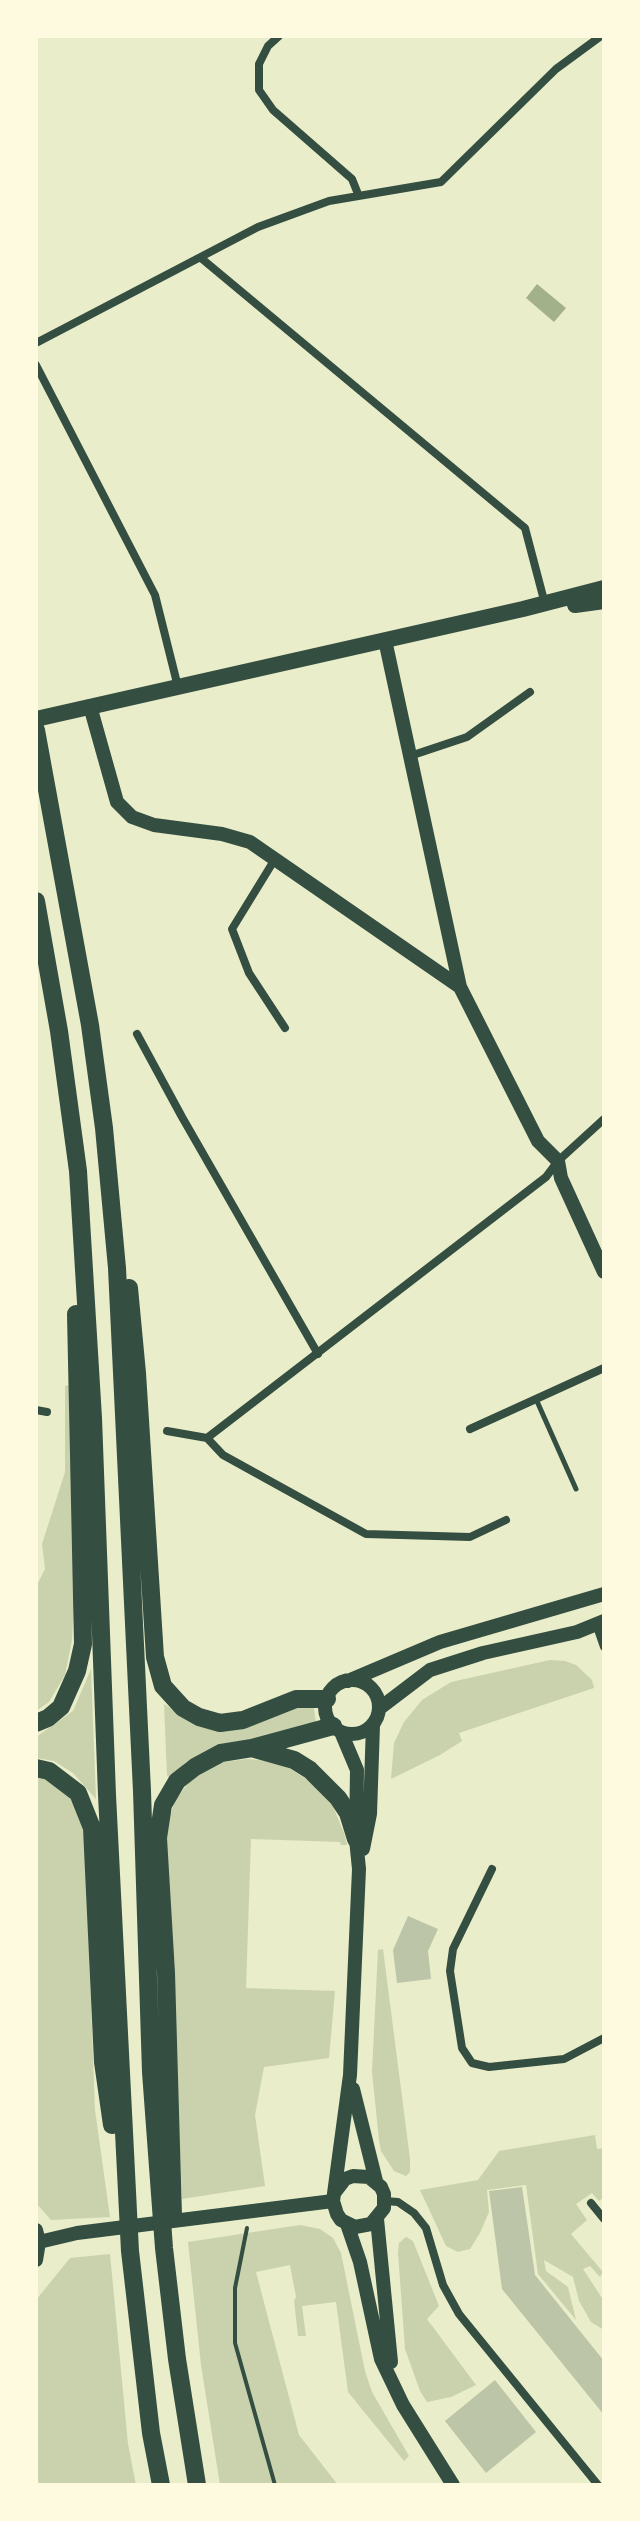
<!DOCTYPE html>
<html>
<head>
<meta charset="utf-8">
<style>
	body { margin:0 }
	#map { position:relative; width:640px; height:2521px; overflow:hidden; background:#e9edc9; font-family:"Golos Text",sans-serif }
	canvas { display:block }
	.frame { position:absolute; inset:0; border:38px solid #fefae0; pointer-events:none }
</style>
</head>
<body>
<div id="map">
<canvas width="640" height="2521"></canvas>
<div class="frame"></div>
</div>
<script>
const c = document.querySelector('canvas').getContext('2d');
c.lineJoin = 'round';
function fill(path, color) { c.fillStyle = color; c.fill(path, 'evenodd'); }
const toPath = rows => new Path2D(rows.map(r => 'M' + r).join(''));
function stroke(path, color, width, dash) { c.strokeStyle = color; c.lineWidth = width; c.lineCap = dash ? 'butt' : 'round'; c.setLineDash(dash || []); c.stroke(path); }
fill(toPath([
	[70,1385,74,1601,72,1640,65,1675,49,1702,36,1711,36,1587,45,1569,42,1544,65,1472,65,1386],
	[550,1660,565,1661,576,1665,592,1680,594,1688,459,1733,462,1741,440,1755,391,1779,394,1743,404,1722,422,1700,451,1682],
	[91,1669,96,1799,73,1773,54,1761,36,1758,36,1737,73,1711],
	[164,1704,188,1719,302,1706,314,1708,316,1723,220,1747,186,1762,170,1779,167,1775],
	[248,1759,269,1761,289,1768,309,1781,330,1799,344,1833,347,1845,341,1845,340,1842,251,1839,246,1988,335,1991,329,2058,264,2067,255,2115,265,2186,182,2199,166,1843,169,1819,175,1801,189,1782,207,1769,222,1762],
	[36,1777,49,1779,70,1798,81,1819,85,1843,95,2110,110,2217,51,2220,36,2203],
	[383,1949,410,2159,410,2172,406,2176,394,2171,381,2151,379,2140,372,2072,378,1950],
	[595,2135,597,2149,604,2148,604,2197,599,2201,592,2193,576,2204,587,2220,571,2234,603,2272,600,2277,590,2266,583,2269,602,2298,604,2330,591,2322,579,2301,573,2277,544,2260,546,2271,568,2287,576,2320,538,2274,526,2185,487,2190,489,2212,480,2233,470,2249,458,2252,446,2246,420,2190,478,2180,499,2151],
	[300,2225,320,2229,333,2238,341,2253,365,2371,372,2392,409,2456,404,2461,348,2392,336,2302,302,2306,306,2336,298,2336,294,2301,296,2297,290,2265,256,2272,299,2435,338,2485,220,2485,201,2365,188,2242],
	[406,2237,413,2241,439,2306,427,2319,476,2385,451,2397,427,2402,420,2391,405,2349,398,2253,399,2243],
	[110,2254,128,2444,136,2485,39,2485,36,2470,36,2300,70,2258]
]), '#cad2ad');
fill(toPath([
	[537,284,566,308,554,322,526,298]
]), '#a3b18a');
fill(toPath([
	[408,1916,438,1929,428,1951,431,1979,397,1983,393,1950],
	[522,2187,535,2275,604,2361,604,2415,502,2289,489,2191],
	[495,2380,536,2432,486,2473,445,2421]
]), '#bcc5a7');
stroke(toPath([
	[247,2228,235,2288,235,2343,275,2485]
]), '#344e41', 4);
stroke(toPath([
	[536,1399,576,1489]
]), '#344e41', 5);
stroke(toPath([
	[279,36,268,46,259,64,259,90,273,110,352,179,358,194],
	[201,258,525,528,545,604],
	[36,343,258,227,329,201,441,182,556,69,601,36],
	[36,365,155,595,178,687],
	[410,756,467,737,530,692],
	[275,859,232,929,249,973,285,1028],
	[137,1034,182,1117,318,1354],
	[36,1410,47,1412],
	[470,1429,604,1368],
	[167,1431,207,1438,546,1177,558,1161,604,1119],
	[207,1438,223,1455,366,1534,470,1537,506,1520],
	[596,1624,604,1647],
	[492,1869,453,1949,450,1971,462,2048,472,2063,489,2067,564,2059,604,2038],
	[385,2201,398,2202,414,2213,426,2228,443,2285,459,2314,598,2485],
	[591,2203,604,2219]
]), '#344e41', 8);
stroke(toPath([
	[385,640,460,987],
	[90,706,117,802,132,817,154,825,222,834,250,842,460,987,538,1141,558,1161,561,1178,604,1272],
	'325 1707a27 27 0 1 1 54 0a27 27 0 1 1-54 0Z',
	[348,1681,440,1642,604,1594],
	[380,1708,430,1670,483,1653,577,1632,604,1621],
	[363,1849,370,1814,373,1725],
	[353,2089,376,2181],
	[335,2192,345,2179,353,2176,369,2177,381,2187,384,2194,384,2208,371,2224,355,2227,341,2220,337,2214,333,2201,350,2075,359,1869,356,1839,357,1770,341,1732],
	[377,2219,391,2362],
	[347,2224,360,2262,381,2359,403,2405,453,2485],
	[36,2230,39,2242,36,2260],
	[39,2242,77,2233,333,2201]
]), '#344e41', 14);
stroke(toPath([
	[575,605,604,601],
	[36,719,523,609,604,588]
]), '#344e41', 16);
stroke(toPath([
	[36,730,90,1025,104,1128,117,1268,142,1791,151,2072,164,2248,177,2359,197,2485],
	[36,901,59,1031,78,1171,93,1418,107,1795,130,2251,151,2433,161,2485],
	[129,1288,137,1373,155,1657,163,1686,183,1708,199,1717,220,1723,243,1720,296,1699,327,1699],
	[36,1723,48,1718,61,1707,77,1671,83,1644,76,1314],
	[255,1749,294,1760,310,1770,338,1798,348,1813,356,1839],
	[36,1768,49,1771,78,1793,92,1828,103,2062,112,2125],
	[173,2216,166,1973,158,1838,163,1805,177,1781,195,1767,221,1753,252,1748,333,1726]
]), '#344e41', 18);
</script>
</body>
</html>
